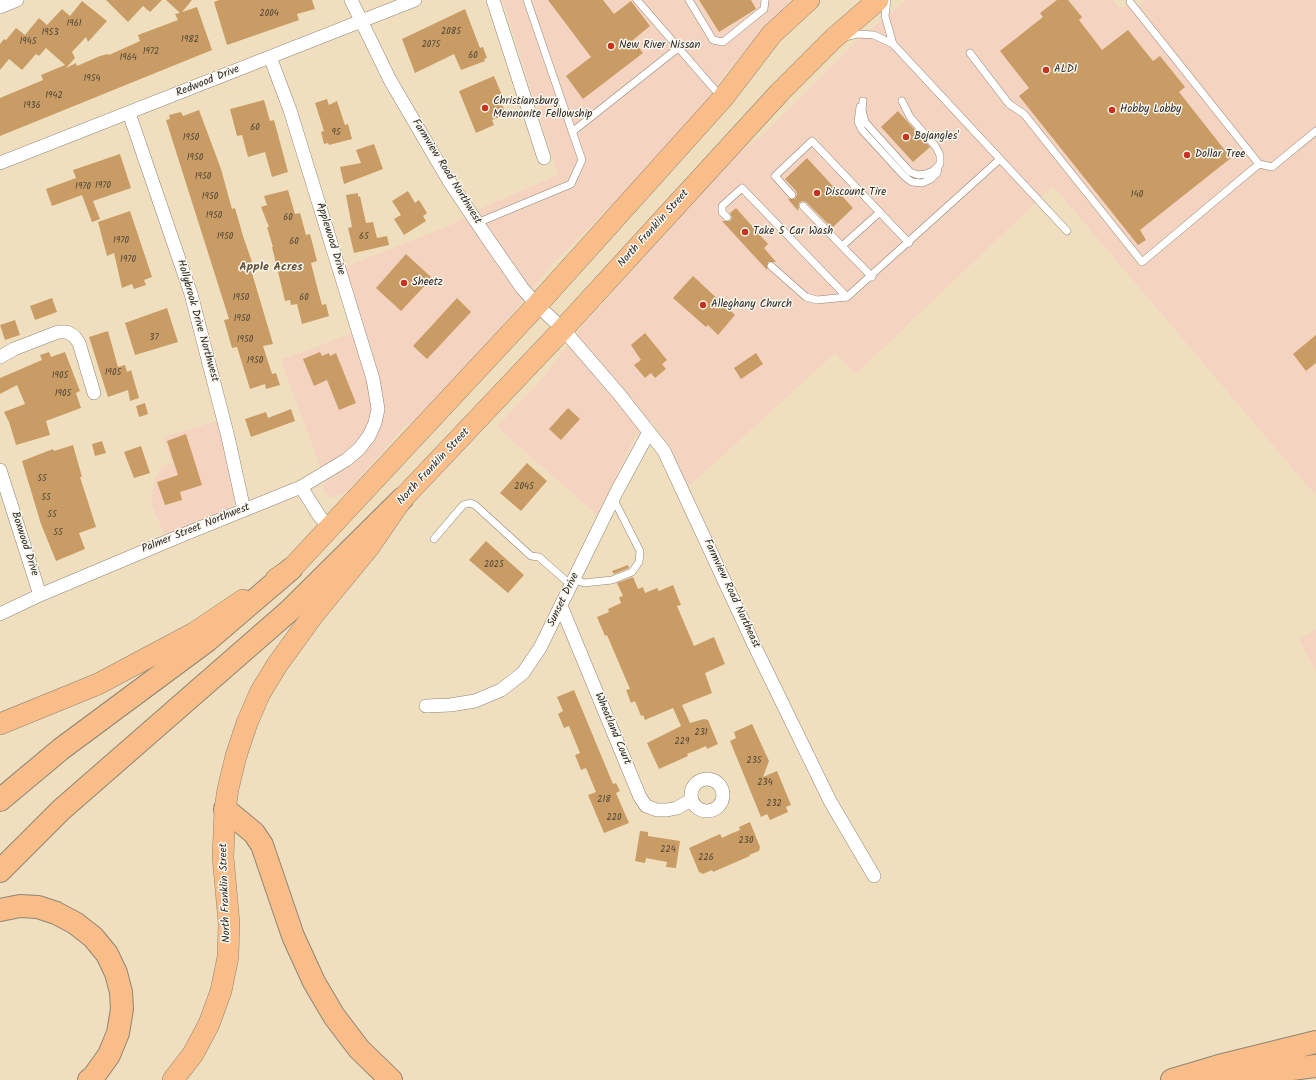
<!DOCTYPE html>
<html>
<head>
<meta charset="utf-8">
<style>
	body { margin:0 }
	canvas { display:block; background:#f0dfbf }
</style>
</head>
<body>
<canvas width="1316" height="1080"></canvas>
<script>
const c = document.querySelector('canvas').getContext('2d');
c.lineJoin = 'round';
function fill(path, color) { c.fillStyle = color; c.fill(path, 'evenodd'); }
const toPath = rows => new Path2D(rows.map(r => 'M' + r).join(''));
function stroke(path, color, width, dash) { c.strokeStyle = color; c.lineWidth = width; c.lineCap = dash ? 'butt' : 'round'; c.setLineDash(dash || []); c.stroke(path); }
function drawText(font, color, halo, rows, align = 'center') {
  c.font = font + ' Kalam,sans-serif'; c.lineWidth = 3; c.setLineDash([]); c.textBaseline = 'middle'; c.strokeStyle = halo; c.fillStyle = color; for (const [text, x, y, turn = 0] of rows) {
    c.save(); c.translate(x, y); c.rotate((+turn || 0) * Math.PI / 180); c.textAlign = isNaN(turn) ? turn : align; if (halo) c.strokeText(text, 0, 0); c.fillText(text, 0, 0); c.restore();
  }
}
fill(toPath([
	[503,0,791,0,724,74,703,107,634,182,547,270,499,330,412,423,405,426,346,493,330,498,323,490,325,480,281,360,363,329,345,267,451,225,484,207,558,175],
	[906,0,1113,0,1119,7,1138,6,1146,0,1316,0,1316,496,1053,186,856,374,835,353,687,488,670,446,652,422,635,437,597,515,497,427,547,373,582,326,738,154,767,131,850,47],
	[220,420,235,494,234,501,231,507,226,510,165,535,151,504,154,481,162,467,172,463,164,437],
	[1316,630,1316,672,1299,639]
]), '#f5d3c1');
fill(toPath([
	[106,0,162,0,150,12,143,6,128,22],
	[166,0,192,0,182,12,197,7,212,50,0,136,0,98,43,80,41,75,65,65,46,48,39,56,36,54,22,70,9,59,0,70,0,44,4,39,6,40,16,28,25,35,39,18,47,25,62,9,70,16,82,1,107,21,88,42,86,37,72,52,75,58,66,68,76,63,77,66,100,56,108,54,109,55,140,41,138,35,178,20,175,14,180,13],
	[219,0,312,0,315,9,297,14,299,20,227,45,214,2],
	[548,0,603,0,614,14,631,1,650,26,633,40,643,53,583,99,566,76,591,57],
	[699,0,751,0,756,9,719,32],
	[1057,0,1068,0,1082,17,1079,20,1102,50,1128,30,1153,61,1160,56,1185,87,1179,92,1231,158,1140,230,1146,240,1138,245,1019,96,1029,88,1000,51,1043,17,1040,13],
	[465,9,480,48,483,47,487,58,484,59,485,61,461,70,454,54,415,73,402,39],
	[494,76,504,100,501,102,506,114,492,120,494,125,476,133,459,91],
	[327,99,329,105,337,101,345,125,348,124,352,139,329,145,328,143,324,144,321,132,324,131,315,103],
	[264,100,270,121,274,120,288,172,272,177,265,152,248,157,242,135,237,136,230,109],
	[199,110,221,169,232,209,235,208,243,236,252,262,249,263,273,344,263,346,272,374,276,373,280,385,266,389,265,384,250,389,237,347,232,348,224,320,229,319,166,120,170,119,169,115,181,112,183,116],
	[898,111,930,147,913,162,881,127],
	[374,144,383,169,344,184,340,167,361,163,356,150],
	[120,154,131,188,93,201,100,219,92,222,82,195,52,206,46,189,76,178,73,170],
	[807,158,853,208,832,228,806,202,802,201,799,203,798,211,788,199,795,199,797,194,796,191,785,179],
	[288,190,295,214,300,213,306,235,310,234,317,261,311,263,315,279,322,305,326,304,329,316,302,324,297,304,291,305,290,300,285,301,272,247,273,247,267,227,269,227,261,207,267,205,264,196],
	[408,191,415,203,419,200,427,213,423,216,426,221,404,235,394,219,401,215,392,201],
	[358,193,358,197,360,196,366,223,373,222,377,238,387,236,389,245,354,253,348,228,352,227,346,195],
	[736,208,768,244,764,248,776,262,768,262,767,270,722,221,730,221,732,218,730,213],
	[130,211,152,277,144,280,146,285,134,289,132,284,122,288,114,253,107,256,98,222],
	[406,254,432,278,401,311,376,288],
	[693,276,735,315,718,335,708,325,706,327,673,298],
	[52,298,57,312,35,320,30,306],
	[457,298,471,312,427,359,413,346],
	[167,308,178,342,135,355,125,323],
	[15,320,20,335,5,340,0,325],
	[108,331,118,367,125,365,127,372,131,370,139,398,130,401,128,390,108,397,89,337],
	[645,333,667,360,662,364,666,369,655,378,651,373,645,378,634,365,641,360,631,345],
	[1316,335,1316,363,1306,371,1293,354],
	[49,352,51,357,65,352,80,391,76,393,81,408,46,421,50,435,16,445,9,422,4,412,25,404,17,385,0,394,0,378,42,360,40,355],
	[320,352,322,356,329,353,330,356,336,353,356,403,339,410,327,380,314,386,303,359],
	[756,353,763,364,741,379,734,368],
	[145,403,148,414,139,417,136,406],
	[568,408,580,419,561,440,549,429],
	[291,409,295,421,251,437,245,419,266,412,268,418],
	[186,434,202,485,180,492,182,500,165,505,157,482,178,475,167,441],
	[102,441,106,453,95,456,92,444],
	[73,445,82,477,80,477,96,527,79,533,85,549,56,561,41,524,22,461,53,449,54,451],
	[141,446,150,473,134,478,124,452],
	[527,463,547,481,521,511,500,493],
	[486,541,524,575,508,593,469,560],
	[628,565,629,568,614,574,612,571],
	[633,577,638,589,643,587,645,593,657,588,659,591,673,585,681,605,677,606,694,646,714,637,725,664,705,673,712,693,682,705,690,723,704,719,708,720,718,744,707,749,706,746,697,750,687,754,688,756,659,769,647,743,681,726,673,708,645,720,643,715,641,716,635,701,631,703,626,690,630,689,607,635,605,636,597,617,609,612,608,609,621,603,619,597,623,596,617,583],
	[574,690,613,784,616,783,620,791,616,793,629,823,604,833,588,795,596,792,586,768,581,770,575,755,580,753,569,726,564,728,558,714,563,711,557,697],
	[752,724,769,761,763,777,777,771,791,805,786,807,788,812,770,820,767,814,761,817,730,741,736,738,734,732],
	[750,822,760,847,759,851,749,855,750,856,713,872,712,870,703,874,699,872,689,848,720,834,722,838,730,834,740,830,739,827],
	[640,831,648,832,648,836,680,841,676,868,666,867,667,862,646,858,645,863,635,861]
]), '#c89c64');
const service = toPath([
	[637,0,721,97],
	[689,0,713,40,723,42,764,9,765,0],
	[887,0,885,16,893,44],
	[1130,2,1259,164,1272,167,1316,131],
	[845,37,857,34,874,35,893,44,1067,231],
	[970,53,1009,104,1024,114,1142,262,1259,164],
	[863,101,862,110,865,122,910,172,918,175,926,174,933,171,940,164,940,155,936,147,910,117,902,101],
	[860,107,858,122,862,130,905,177,912,182,922,183,931,179,937,173,938,168],
	[572,132,678,48],
	[792,195,775,176,812,141,909,243],
	[803,206,872,277],
	[727,217,722,212,722,206,742,188,847,297],
	[477,223,571,184,582,160,527,0],
	[842,246,880,212],
	[771,266,806,297,817,300,847,297,1000,159],
	[434,539,463,505,470,503,475,505,531,556,539,557,571,585],
	[574,579,584,583,612,580,632,572,639,562,640,551,613,498]
]);
const minor = toPath([
	[351,0,390,80,425,140,449,181,488,239,522,288,537,305,563,329,619,394,664,451,755,647,830,801,874,876],
	[493,0,544,158],
	[0,7,17,0],
	[129,113,191,294,228,437,244,510],
	[0,163,415,0],
	[0,357,14,349,58,332,67,332,74,336,79,343,94,393],
	[0,470,40,595],
	[301,487,320,517,330,527],
	[561,606,640,797,646,806,657,810,667,810,677,808,691,800],
	[0,614,40,595,180,536,301,487,346,460,359,449,369,436,375,423,378,409,373,379,290,110,270,57],
	[426,706,450,705,475,701,501,690,523,673,540,648,617,491,649,432],
	'691 795a16 16 0 1 1 32 0a16 16 0 1 1-32 0Z'
]);
const primary = toPath([
	[276,579,291,569,537,305,723,98,772,34,809,0],
	[0,724,98,684,194,633,243,600],
	[173,1080,193,1054,209,1024,221,991,228,957,229,923,223,857,225,809,228,789,236,756,247,723,260,693,277,665,314,614,369,547,402,499,563,329,780,92,833,39,878,0]
]);
const motorway = toPath([
	[0,800,61,749,208,640,291,569],
	[225,809,254,833,262,845,293,936,314,982,334,1016,359,1049,391,1080],
	[0,871,61,810,289,611,402,499],
	[0,910,20,906,38,907,56,913,75,923,93,937,107,954,116,973,121,992,122,1009,118,1033,109,1055,94,1076,89,1080],
	[1222,1078,1316,1066],
	[1172,1080,1219,1066,1316,1042]
]);
stroke(service, '#8e8575', 8);
stroke(minor, '#8e8575', 14);
stroke(primary, '#8e8575', 22);
stroke(motorway, '#8e8575', 24);
stroke(service, '#fff', 7);
stroke(minor, '#fff', 13);
stroke(primary, '#f8bd88', 21);
stroke(motorway, '#f8bd88', 22);
for (const [x, y, r, color] of [
	[611,46,4,"#c8321e"],
	[1046,70,4,"#c8321e"],
	[485,108,4,"#c8321e"],
	[1112,110,4,"#c8321e"],
	[906,137,4,"#c8321e"],
	[1187,155,4,"#c8321e"],
	[817,193,4,"#c8321e"],
	[745,232,4,"#c8321e"],
	[404,283,4,"#c8321e"],
	[703,305,4,"#c8321e"]
]) { const dot = new Path2D(); dot.arc(x, y, r, 0, 2 * Math.PI); c.fillStyle = color; c.fill(dot); stroke(dot, '#fbf7ec', 1.5); }
drawText('9px', '#524739', null, [
	["2004",269,14],
	["1961",74,24],
	["2085",451,32],
	["1953",50,33],
	["1982",190,40],
	["1945",28,42],
	["2075",431,45],
	["1972",151,52],
	["60",473,56],
	["1964",128,58],
	["1954",92,79],
	["1942",54,96],
	["1936",32,106],
	["60",255,128],
	["95",336,133],
	["1950",191,138],
	["1950",195,158],
	["1950",203,177],
	["1970",103,186],
	["1970",83,187],
	["140",1137,195],
	["1950",210,197],
	["1950",214,216],
	["60",288,218],
	["1950",225,237],
	["65",364,237],
	["1970",121,241],
	["60",294,242],
	["1970",128,260],
	["1950",241,298],
	["60",304,298],
	["1950",242,319],
	["37",154,338],
	["1950",245,340],
	["1950",255,361],
	["1905",113,373],
	["1905",60,376],
	["1905",63,394],
	["55",42,479],
	["2045",524,487],
	["55",46,498],
	["55",52,515],
	["55",58,533],
	["2025",494,565],
	["231",701,733],
	["229",682,742],
	["235",754,761],
	["234",765,783],
	["218",604,800],
	["232",774,804],
	["220",614,818],
	["230",746,841],
	["224",668,850],
	["226",706,858]
]);
drawText('11px', '#2b2b2b', '#fbf7ec', [
	["New River Nissan",619,46],
	["ALDI",1054,70],
	["Christiansburg",493,102],
	["Mennonite Fellowship",493,115],
	["Hobby Lobby",1120,110],
	["Bojangles'",914,137],
	["Dollar Tree",1195,155],
	["Discount Tire",825,193],
	["Take 5 Car Wash",753,232],
	["Sheetz",412,283],
	["Alleghany Church",711,305]
], 'left');
drawText('11px', '#2b2b2b', '#fbf7ec', [
	["Redwood Drive",208,82,-22],
	["Farmview Road Northwest",446,172,58],
	["North Franklin Street",654,229,-48],
	["Applewood Drive",330,239,73],
	["Hollybrook Drive Northwest",197,321,74],
	["North Franklin Street",434,467,-47],
	["Palmer Street Northwest",196,529,-22],
	["Boxwood Drive",24,544,72],
	["Farmview Road Northeast",731,594,65],
	["Sunset Drive",564,600,-64],
	["Wheatland Court",612,729,67],
	["North Franklin Street",226,893,-92]
]);
drawText('bold 12px', '#62533f', '#fbf7ec', [
	["Apple Acres",271,268]
]);
</script>
</body>
</html>
